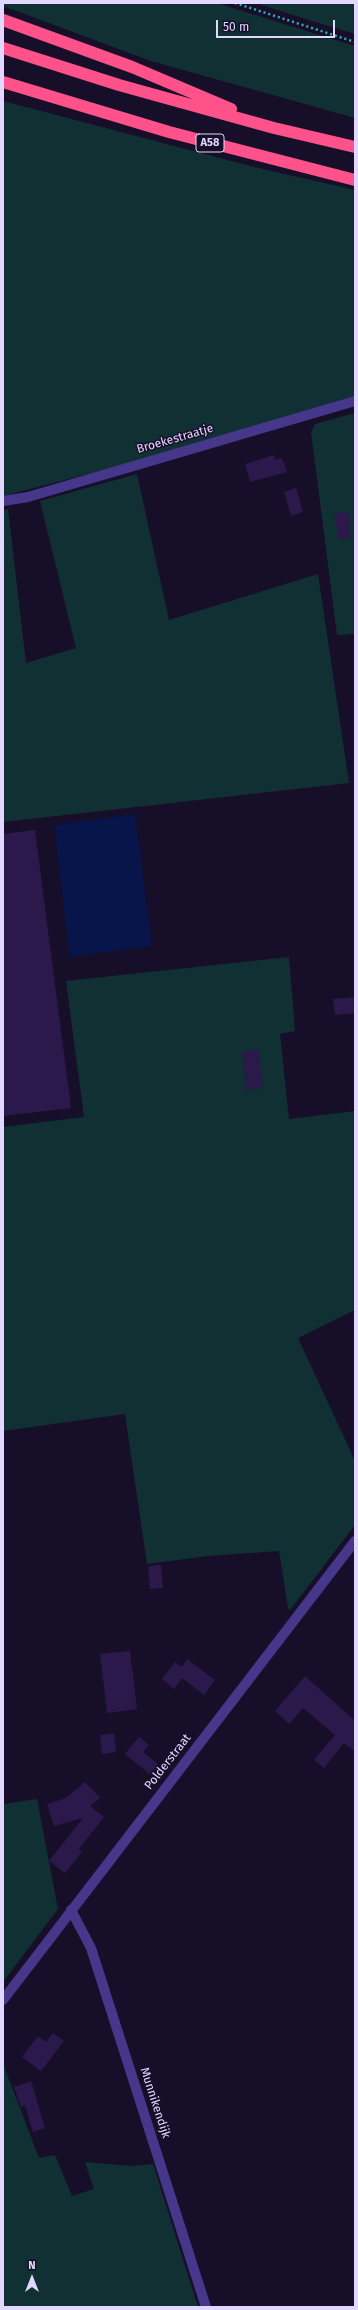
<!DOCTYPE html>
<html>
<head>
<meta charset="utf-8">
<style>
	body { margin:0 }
	#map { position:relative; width:358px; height:2310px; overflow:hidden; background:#170f29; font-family:"Fira Sans",sans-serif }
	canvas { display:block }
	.frame { position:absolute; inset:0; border:4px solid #e2d7ff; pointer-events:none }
	.north { position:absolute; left:12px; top:2258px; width:40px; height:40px; -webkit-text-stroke:3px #170f29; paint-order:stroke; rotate:0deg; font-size:11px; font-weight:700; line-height:16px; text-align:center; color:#e2d7ff }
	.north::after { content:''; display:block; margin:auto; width:14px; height:18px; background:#e2d7ff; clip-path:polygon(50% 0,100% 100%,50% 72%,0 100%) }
	.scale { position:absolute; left:216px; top:20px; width:119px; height:18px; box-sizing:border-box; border:2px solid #e2d7ff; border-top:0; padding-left:5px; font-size:12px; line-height:14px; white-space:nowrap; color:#e2d7ff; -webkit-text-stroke:3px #170f29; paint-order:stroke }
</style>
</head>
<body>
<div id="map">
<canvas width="358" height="2310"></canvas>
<div class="frame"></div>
<div class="north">N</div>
<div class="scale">50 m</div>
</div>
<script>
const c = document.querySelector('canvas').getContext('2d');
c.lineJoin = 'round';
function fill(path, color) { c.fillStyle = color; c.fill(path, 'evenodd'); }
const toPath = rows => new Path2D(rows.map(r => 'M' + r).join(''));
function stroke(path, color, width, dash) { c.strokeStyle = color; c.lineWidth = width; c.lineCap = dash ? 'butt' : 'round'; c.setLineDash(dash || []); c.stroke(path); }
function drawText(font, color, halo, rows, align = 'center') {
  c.font = font + ' "Fira Sans",sans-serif'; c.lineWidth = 3; c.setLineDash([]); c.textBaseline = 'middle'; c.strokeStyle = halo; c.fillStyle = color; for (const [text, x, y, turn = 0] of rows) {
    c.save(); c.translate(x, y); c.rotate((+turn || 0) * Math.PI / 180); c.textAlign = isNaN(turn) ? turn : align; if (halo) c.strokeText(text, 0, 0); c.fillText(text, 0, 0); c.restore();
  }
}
fill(toPath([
	[3,3,217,3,355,46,355,118,151,61,3,6],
	[256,3,355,3,355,34,283,12],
	[3,101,254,167,355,190,355,396,111,468,3,496],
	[355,413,355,634,337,635,311,432,315,424],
	[137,474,169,620,318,574,349,783,3,822,3,510,8,509,26,663,76,648,40,501],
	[289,957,295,1031,280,1034,289,1119,355,1111,355,1310,298,1338,355,1461,355,1525,290,1610,288,1608,279,1551,208,1556,147,1564,125,1414,3,1431,3,1127,84,1117,66,981],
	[37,1799,58,1909,3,1982,3,1804],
	[3,2064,39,2158,55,2155,72,2196,94,2189,85,2162,132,2166,153,2164,198,2307,3,2307]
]), '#113034');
fill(toPath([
	[135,814,152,946,70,957,54,825]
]), '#07154a');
fill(toPath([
	[274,455,275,460,282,458,287,472,250,482,245,464],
	[296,488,303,512,291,516,284,492],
	[348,512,351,538,338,540,335,513],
	[35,830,71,1108,3,1116,3,834],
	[355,997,355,1013,335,1015,333,999],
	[259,1050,263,1088,246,1090,242,1052],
	[161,1565,163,1588,150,1589,148,1566],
	[130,1651,137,1709,107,1713,100,1654],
	[187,1659,215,1680,204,1695,182,1678,174,1689,162,1679,175,1662,182,1667],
	[305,1676,355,1721,355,1752,344,1743,324,1768,314,1760,335,1735,303,1708,289,1724,275,1711],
	[114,1733,116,1752,102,1754,100,1735],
	[139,1737,149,1745,143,1752,158,1764,150,1774,125,1754],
	[85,1782,100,1798,90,1806,104,1817,79,1849,82,1852,65,1873,49,1861,83,1818,54,1826,47,1804,66,1798],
	[53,2033,64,2041,41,2071,22,2057,38,2036,46,2042],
	[31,2081,45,2128,33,2132,25,2105,21,2107,14,2087]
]), '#2b194b');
stroke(toPath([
	[235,3,355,42]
]), '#28b3c2', 2.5, [2, 3]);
stroke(toPath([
	[3,501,28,497,355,401],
	[71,1910,91,1948,206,2307],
	[3,2000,355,1541]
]), '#47378b', 10);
stroke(toPath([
	[3,20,132,67,231,109],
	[3,48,119,85,274,128,355,147],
	[3,82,169,132,355,180]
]), '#ff528a', 12);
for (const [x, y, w] of [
	[210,143,28]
]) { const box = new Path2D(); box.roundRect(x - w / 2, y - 9, w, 18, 3); c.fillStyle = '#170f29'; c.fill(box); stroke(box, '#e2d7ff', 1); }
drawText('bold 11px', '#e2d7ff', null, [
	["A58",210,143]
]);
drawText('12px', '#e2d7ff', '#170f29', [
	["Broekestraatje",175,439,-16],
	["Polderstraat",168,1762,-52],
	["Munnikendijk",155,2103,72]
]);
</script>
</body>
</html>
